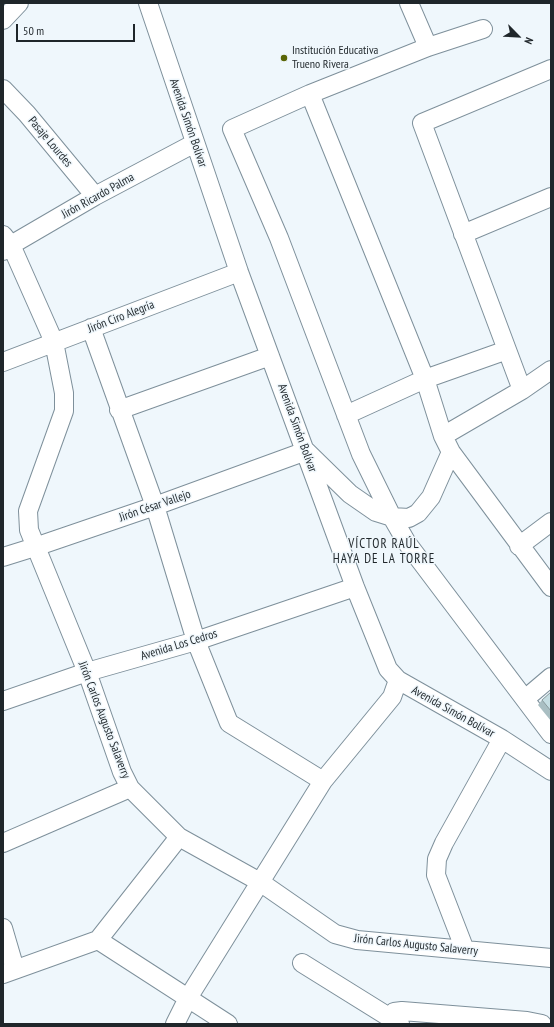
<!DOCTYPE html>
<html>
<head>
<meta charset="utf-8">
<style>
	body { margin:0 }
	#map { position:relative; width:554px; height:1027px; overflow:hidden; background:#eff7fc; font-family:"PT Sans Narrow",sans-serif }
	canvas { display:block }
	.frame { position:absolute; inset:0; border:4px solid #1f262a; pointer-events:none }
	.north { position:absolute; left:498px; top:16px; width:40px; height:40px; -webkit-text-stroke:3px #eff7fc; paint-order:stroke; rotate:114deg; font-size:11px; font-weight:700; line-height:16px; text-align:center; color:#1f262a }
	.north::after { content:''; display:block; margin:auto; width:14px; height:18px; background:#1f262a; clip-path:polygon(50% 0,100% 100%,50% 72%,0 100%) }
	.scale { position:absolute; left:16px; top:24px; width:119px; height:18px; box-sizing:border-box; border:2px solid #1f262a; border-top:0; padding-left:5px; font-size:12px; line-height:14px; white-space:nowrap; color:#1f262a; -webkit-text-stroke:3px #eff7fc; paint-order:stroke }
</style>
</head>
<body>
<div id="map">
<canvas width="554" height="1027"></canvas>
<div class="frame"></div>
<div class="north">N</div>
<div class="scale">50 m</div>
</div>
<script>
const c = document.querySelector('canvas').getContext('2d');
c.lineJoin = 'round';
const toPath = rows => new Path2D(rows.map(r => 'M' + r).join(''));
function stroke(path, color, width, dash) { c.strokeStyle = color; c.lineWidth = width; c.lineCap = dash ? 'butt' : 'round'; c.setLineDash(dash || []); c.stroke(path); }
function fill(path, color) { c.fillStyle = color; c.fill(path, 'evenodd'); }
function drawText(font, color, halo, rows, align = 'center') {
  c.font = font + ' "PT Sans Narrow",sans-serif'; c.lineWidth = 3; c.setLineDash([]); c.textBaseline = 'middle'; c.strokeStyle = halo; c.fillStyle = color; for (const [text, x, y, turn = 0] of rows) {
    c.save(); c.translate(x, y); c.rotate((+turn || 0) * Math.PI / 180); c.textAlign = isNaN(turn) ? turn : align; if (halo) c.strokeText(text, 0, 0); c.fillText(text, 0, 0); c.restore();
  }
}
const minor = toPath([
	[148,3,239,272,355,587,388,669,398,680,502,739,551,771],
	[409,3,428,47],
	[3,20,19,3],
	[3,89,27,114,95,196],
	[310,94,425,379,443,436,451,452,551,587],
	[463,234,551,197],
	[3,235,11,245,54,342,64,393,64,411,28,511,29,530,87,672,122,772,130,788,179,837,260,882,335,934,357,940,551,958],
	[3,251,11,245,95,196,195,143],
	[91,328,155,506,196,641,229,723,323,781],
	[3,362,239,272],
	[522,390,422,123,551,69],
	[119,410,270,356],
	[346,415,425,379,507,350],
	[443,436,522,390,551,370],
	[451,452,431,497,418,513,409,518,392,517,361,454,279,238,232,129,310,94,428,47,483,29],
	[519,546,551,522],
	[3,557,35,547,155,506,306,451,350,494,376,512,392,517,407,543,551,734],
	[525,699,551,677],
	[3,701,87,672,196,641,355,587],
	[3,843,130,788],
	[3,928,15,969],
	[98,940,228,1024],
	[465,950,436,875,437,859,444,843,502,739],
	[302,963,400,1024],
	[3,974,98,940,179,837],
	[389,1018,394,1012,402,1011,527,1021,542,1024],
	[175,1024,188,998,323,781,392,697,398,680]
]);
stroke(minor, '#7e909b', 20);
stroke(minor, '#fff', 18);
fill(toPath([
	[551,692,551,721,538,705,542,700]
]), '#a9bec2');
const building = toPath([
	[551,692,551,711,542,700,551,692]
]);
fill(building, '#c5dde2');
stroke(building, '#8a9b9e', 1);
for (const [x, y, r, color] of [
	[284,58,4,"#596506"]
]) { const dot = new Path2D(); dot.arc(x, y, r, 0, 2 * Math.PI); c.fillStyle = color; c.fill(dot); stroke(dot, '#eff7fc', 1.5); }
drawText('12px', '#1f262a', '#eff7fc', [
	["Institución Educativa",292,51],
	["Trueno Rivera",292,65]
], 'left');
drawText('12px', '#1f262a', '#eff7fc', [
	["Avenida Simón Bolívar",188,123,71],
	["Pasaje Lourdes",50,142,50],
	["Jirón Ricardo Palma",98,196,-29],
	["Jirón Ciro Alegría",121,317,-21],
	["Avenida Simón Bolívar",297,428,70],
	["Jirón César Vallejo",155,506,-19],
	["Avenida Los Cedros",179,645,-17],
	["Avenida Simón Bolívar",453,712,29],
	["Jirón Carlos Augusto Salaverry",104,720,69],
	["Jirón Carlos Augusto Salaverry",416,945,6]
]);
c.letterSpacing = '1px';
drawText('13px', '#1f262a', '#eff7fc', [
	["VÍCTOR RAÚL",384,544],
	["HAYA DE LA TORRE",384,559]
]);
c.letterSpacing = '0px';
</script>
</body>
</html>
